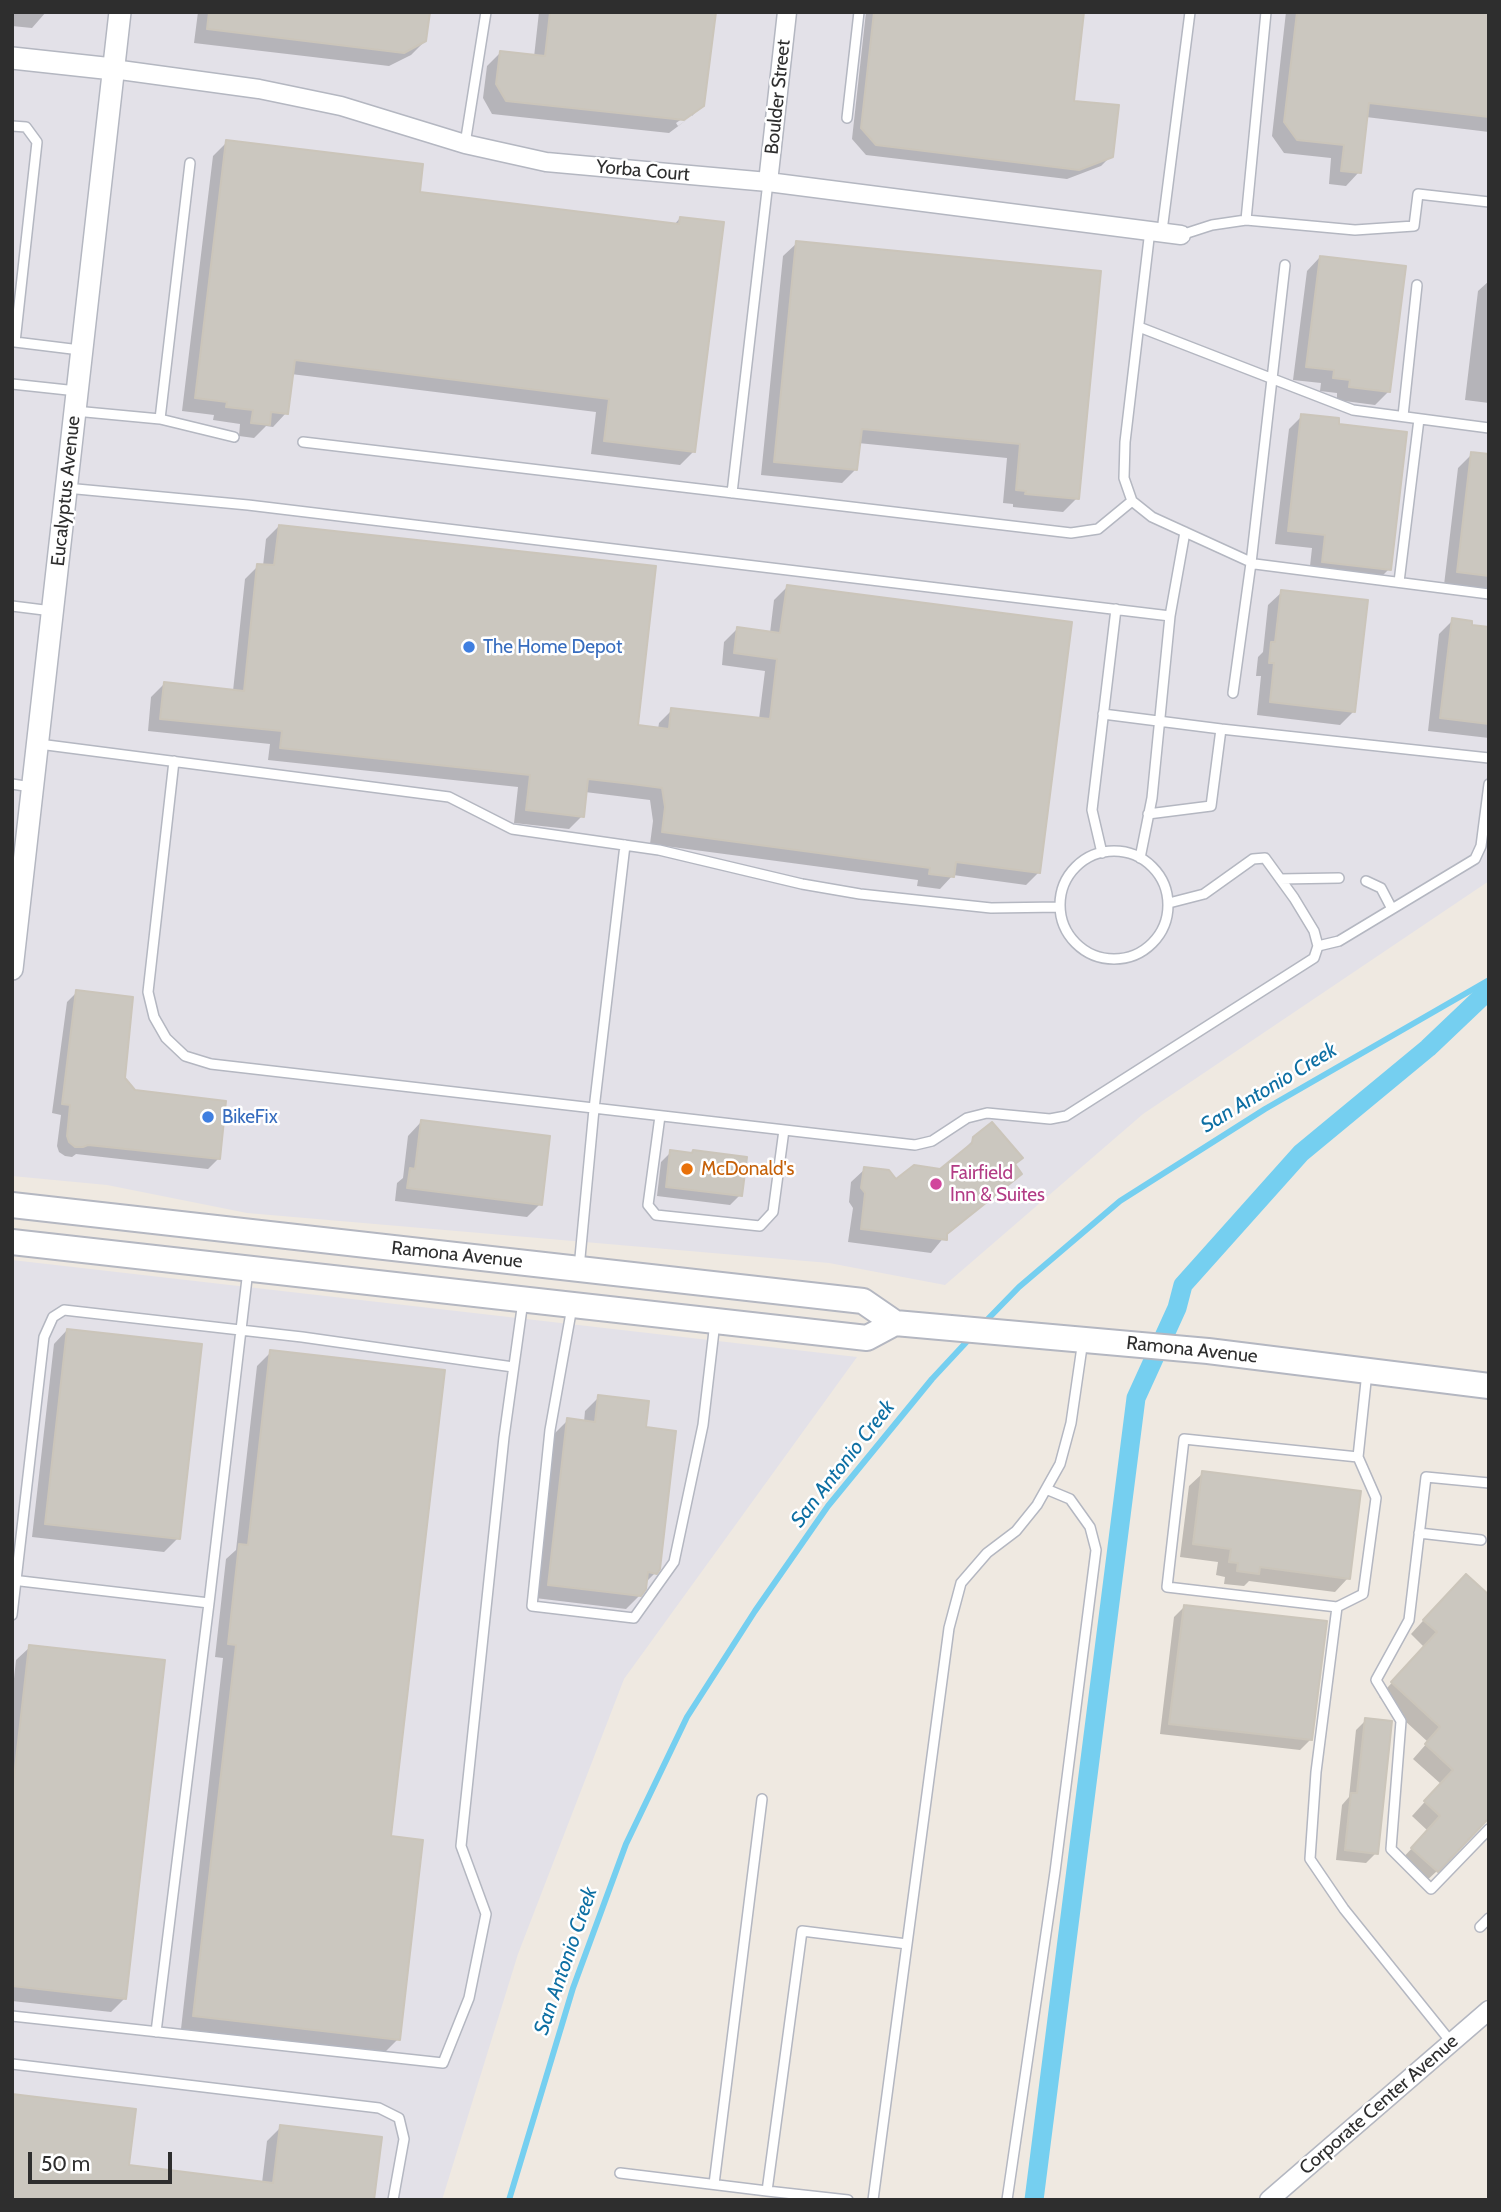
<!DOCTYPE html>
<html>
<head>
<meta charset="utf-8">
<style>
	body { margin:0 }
	#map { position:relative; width:1501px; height:2212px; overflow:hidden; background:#efe9e1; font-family:Cabin,sans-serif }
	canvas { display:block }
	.frame { position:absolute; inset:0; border:14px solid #2e2e2e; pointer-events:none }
	.scale { position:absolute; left:28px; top:2152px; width:144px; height:32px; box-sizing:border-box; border:4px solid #2e2e2e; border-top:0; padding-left:9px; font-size:21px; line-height:24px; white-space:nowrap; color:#2e2e2e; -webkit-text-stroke:5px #fff; paint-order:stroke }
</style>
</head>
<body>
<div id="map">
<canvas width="1501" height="2212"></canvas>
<div class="frame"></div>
<div class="scale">50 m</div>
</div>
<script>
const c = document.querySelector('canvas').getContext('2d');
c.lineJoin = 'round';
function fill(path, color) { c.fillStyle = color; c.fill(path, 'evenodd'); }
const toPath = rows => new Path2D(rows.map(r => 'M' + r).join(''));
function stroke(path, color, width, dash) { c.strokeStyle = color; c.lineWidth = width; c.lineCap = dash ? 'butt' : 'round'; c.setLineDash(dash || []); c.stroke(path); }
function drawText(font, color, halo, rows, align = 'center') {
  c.font = font + ' Cabin,sans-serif'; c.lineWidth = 5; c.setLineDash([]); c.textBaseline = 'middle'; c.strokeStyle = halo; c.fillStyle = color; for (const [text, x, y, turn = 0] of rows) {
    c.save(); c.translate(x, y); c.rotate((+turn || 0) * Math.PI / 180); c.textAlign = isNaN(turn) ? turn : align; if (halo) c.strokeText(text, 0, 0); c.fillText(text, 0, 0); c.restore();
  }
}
fill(toPath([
	[12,12,1489,12,1489,881,1143,1114,945,1285,829,1263,247,1213,107,1185,12,1176],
	[12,1260,857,1357,624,1679,518,1954,442,2200,12,2200]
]), '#e3e1e8');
fill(toPath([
	[12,12,46,12,32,28,12,26],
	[198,12,428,12,425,41,411,55,389,66,194,43],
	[539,12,714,12,702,105,692,116,692,112,676,123,678,126,689,118,669,133,492,114,483,98,487,66,500,53,534,57],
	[866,12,1082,12,1072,102,1111,156,1101,166,1067,179,866,155,852,139],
	[1286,12,1489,12,1489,132,1366,117,1359,172,1346,186,1329,184,1331,158,1284,153,1272,136],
	[227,142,418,193,674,225,680,218,694,451,680,465,591,454,596,412,291,374,286,413,273,427,266,426,254,438,239,436,240,424,213,420,214,415,182,411,213,156],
	[797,243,1099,273,1077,498,1063,512,1013,507,1013,504,1003,503,1007,458,858,443,856,469,842,483,761,475,783,256],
	[1320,257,1389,391,1375,405,1337,400,1337,393,1320,391,1321,383,1293,380,1307,271],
	[1489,281,1489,403,1465,400,1478,291],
	[1302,416,1389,569,1376,582,1309,575,1312,548,1275,544,1289,429],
	[1472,454,1489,456,1489,591,1444,585,1458,468],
	[279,526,636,727,658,729,659,723,672,710,759,719,765,671,722,665,724,642,737,629,770,633,774,600,787,587,1039,872,1026,885,953,875,940,889,917,886,918,880,650,844,653,821,650,800,585,792,582,816,569,829,514,823,518,787,268,760,270,744,148,731,151,697,164,684,233,691,245,579,258,566,263,566,266,539],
	[1282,592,1354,711,1340,725,1257,715,1261,676,1256,676,1258,657,1263,652,1268,605],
	[1453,620,1470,626,1489,629,1489,738,1428,731,1439,634],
	[77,992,123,1078,134,1092,218,1159,208,1169,76,1154,72,1157,65,1156,59,1152,57,1146,61,1115,52,1113,67,1002],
	[421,1122,540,1204,527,1217,395,1201,397,1183,403,1178,408,1136],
	[974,1139,1013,1165,1020,1174,945,1236,931,1253,848,1242,853,1208,849,1202,851,1182,865,1169,896,1182,941,1170,959,1155],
	[671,1152,740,1195,730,1205,657,1196,661,1162],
	[67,1330,178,1538,164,1552,32,1537,54,1344],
	[271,1352,389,1837,398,2039,385,2052,181,2029,223,1658,215,1657,226,1559,236,1550,257,1366],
	[599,1397,656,1572,645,1583,640,1595,626,1609,535,1598,554,1434,568,1420,584,1422,585,1411],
	[1203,1473,1348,1578,1335,1592,1249,1581,1244,1586,1224,1584,1225,1577,1216,1575,1218,1562,1180,1557,1189,1486],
	[1452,1589,1489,1597,1437,1871,1423,1884,1399,1862,1428,1831,1412,1816,1441,1784,1413,1759,1428,1742,1379,1697,1424,1647,1411,1634],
	[1184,1607,1310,1740,1300,1750,1160,1734,1174,1617],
	[30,1647,125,1998,111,2012,12,2001,12,1697,16,1660],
	[1366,1720,1376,1853,1366,1863,1336,1860,1342,1805,1349,1797,1356,1730],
	[281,2127,372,2200,127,2167,262,2183,267,2141]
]), '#0003');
stroke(toPath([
	[984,1323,1019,1287,1120,1201,1265,1109,1489,980],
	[509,2200,573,1988,626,1844,687,1717,755,1611,828,1506,932,1379,972,1336]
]), '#75cff0', 6);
stroke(toPath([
	[1034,2200,1136,1398,1177,1308,1183,1285,1301,1153,1428,1048,1489,990]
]), '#75cff0', 19);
const building = toPath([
	[209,12,430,12,426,41,404,53,207,29,209,12],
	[550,12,716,12,704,106,684,120,506,101,496,84,500,51,545,56,550,12],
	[874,12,1084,12,1074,101,1119,105,1113,157,1079,170,876,145,861,128,874,12],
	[1297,12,1489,12,1489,117,1369,103,1361,173,1341,171,1344,145,1297,140,1284,122,1297,12],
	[226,140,423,164,420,192,679,224,680,217,724,222,695,452,604,441,609,399,295,360,288,414,271,412,270,425,251,423,253,410,226,407,227,402,195,398,226,140],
	[796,241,1101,271,1079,499,1025,494,1026,491,1016,490,1020,444,862,429,857,470,774,462,796,241],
	[1320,256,1406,266,1390,392,1349,387,1350,380,1333,378,1334,370,1306,367,1320,256],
	[1301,414,1339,418,1339,424,1407,432,1391,570,1322,562,1325,535,1288,531,1301,414],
	[1471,452,1489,454,1489,576,1457,572,1471,452],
	[279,525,656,566,638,725,669,729,671,708,770,719,777,659,734,653,737,627,780,633,787,585,1072,622,1040,873,956,862,954,877,929,874,930,868,662,832,665,807,662,788,632,784,588,779,584,817,526,810,530,775,280,748,282,731,160,719,164,682,244,691,257,564,274,565,279,525],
	[1281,590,1368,600,1355,712,1270,702,1274,663,1269,663,1271,642,1275,642,1281,590],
	[1452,618,1472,621,1472,625,1489,627,1489,724,1440,718,1452,618],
	[76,990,133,997,125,1078,135,1090,226,1101,220,1159,88,1145,83,1147,75,1147,69,1142,67,1136,70,1105,62,1104,76,990],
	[421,1120,550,1136,542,1205,407,1188,410,1168,415,1169,421,1120],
	[992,1122,1023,1158,1015,1164,1022,1174,947,1234,947,1240,861,1229,865,1193,861,1188,864,1167,889,1170,896,1179,914,1165,940,1169,972,1143,973,1137,992,1122],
	[670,1150,692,1153,693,1150,747,1157,742,1196,666,1187,670,1150],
	[67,1329,202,1344,180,1539,45,1524,67,1329],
	[270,1350,445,1370,391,1836,423,1840,400,2040,193,2016,236,1645,228,1644,239,1544,248,1545,270,1350],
	[598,1395,649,1401,646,1427,676,1431,660,1569,657,1574,648,1572,646,1589,641,1596,548,1585,567,1418,595,1422,598,1395],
	[1202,1471,1361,1491,1350,1579,1260,1567,1259,1574,1237,1571,1238,1563,1229,1562,1231,1549,1193,1544,1202,1471],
	[1466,1574,1489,1595,1489,1818,1438,1872,1411,1848,1440,1816,1424,1801,1453,1770,1425,1744,1440,1727,1391,1682,1437,1632,1423,1620,1466,1574],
	[1184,1605,1327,1621,1312,1740,1169,1724,1184,1605],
	[29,1645,165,1660,126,1999,12,1986,12,1795,29,1645],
	[1365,1718,1392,1721,1378,1854,1345,1850,1351,1793,1357,1793,1365,1718],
	[12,2094,136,2109,129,2165,273,2183,280,2125,382,2137,374,2200,12,2200,12,2094]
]);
fill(building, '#cbc7bf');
stroke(building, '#cbc5ba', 2);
const service = toPath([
	[847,118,859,12],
	[12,126,26,127,37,142,15,342,80,350],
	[465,144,486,12],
	[1246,220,1266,12],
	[1150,230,1125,442,1124,478,1132,501,1152,517,1255,564,1489,594],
	[1162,231,1190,12],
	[1181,235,1212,225,1246,220,1355,230,1414,226,1418,194,1489,202],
	[1139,327,1353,410,1489,428],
	[12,384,77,391],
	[75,411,160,419,234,437],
	[1403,416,1417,285],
	[160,419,190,163],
	[303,442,1071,533,1098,529,1132,501],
	[66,488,248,505,1170,616],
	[732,493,768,182],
	[1399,582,1419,419],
	[12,606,52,611],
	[1233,693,1251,563,1285,265],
	[1103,714,1221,729,1211,806,1148,814],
	[1221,729,1489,758],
	[39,744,449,797,512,829,659,850,802,884,860,894,991,908,1060,907],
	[174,761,148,992,154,1017,166,1038,185,1056,211,1064,915,1145,932,1141,967,1118,987,1113,1050,1119,1066,1116,1314,958,1318,946,1314,931,1294,898,1265,858,1253,859,1204,894,1169,903],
	[12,784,31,787],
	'1060 905a54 54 0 1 1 108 0a54 54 0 1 1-108 0Z',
	[1102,853,1092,810,1116,609],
	[1140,858,1152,798,1170,616,1185,532],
	[1280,879,1339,878],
	[1366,881,1381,888,1392,909],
	[1318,946,1339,941,1475,859,1481,846,1489,784],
	[660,1116,648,1205,656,1215,760,1226,773,1212,784,1130],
	[579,1268,594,1109,625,845],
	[572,1307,550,1430,532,1606,634,1618,674,1562,703,1425,715,1322],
	[1358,1457,1184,1439,1167,1587,1337,1607,1363,1594,1376,1498,1358,1457,1367,1372],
	[1489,1483,1426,1477,1409,1620,1376,1680,1401,1721,1391,1849,1431,1889,1489,1829],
	[1419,1533,1481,1540],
	[12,1580,209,1603,248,1270],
	[1337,1607,1316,1772,1310,1859,1344,1909,1451,2042],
	[12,1615,44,1337,53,1317,64,1310,302,1337,513,1367],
	[1480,1927,1489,1918],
	[12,2016,443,2063,469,1998,486,1914,461,1846,504,1437,523,1301],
	[156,2032,209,1603],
	[12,2064,379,2108,399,2118,404,2139,393,2200],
	[620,2173,767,2191,802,1931,907,1944],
	[714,2184,762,1799],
	[767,2191,848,2200],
	[873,2200,949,1628,961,1583,987,1553,1016,1531,1037,1505,1060,1464,1071,1423,1083,1340],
	[1007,2200,1055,1872,1096,1550,1090,1527,1070,1499,1046,1489]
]);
const minor = toPath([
	[113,69,259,89,341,106,465,144,546,162,768,182,1181,235],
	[768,182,787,12],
	[1269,2200,1489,2010]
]);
const tertiary = toPath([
	[12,58,113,69],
	[12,969,120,12]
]);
const secondary = toPath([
	[12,1205,863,1301,895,1323,1208,1351,1489,1386],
	[12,1242,867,1338,895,1323]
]);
stroke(service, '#b4b7c1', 12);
stroke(minor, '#b4b7c1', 21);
stroke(tertiary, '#b4b7c1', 24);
stroke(secondary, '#b4b7c1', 28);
stroke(service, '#fff', 9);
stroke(minor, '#fff', 18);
stroke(tertiary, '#fff', 21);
stroke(secondary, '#fff', 24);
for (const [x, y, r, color] of [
	[469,647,7,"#3f7fe0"],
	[208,1117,7,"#3f7fe0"],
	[687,1169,7,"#e8710a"],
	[936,1184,7,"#d1479c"]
]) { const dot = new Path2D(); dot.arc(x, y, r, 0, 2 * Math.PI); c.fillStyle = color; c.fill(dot); stroke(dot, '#fff', 2.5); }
drawText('19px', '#2e2e2e', '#fff', [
	["Boulder Street",778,97,-84],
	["Yorba Court",643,171,5],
	["Eucalyptus Avenue",66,491,-84],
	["Ramona Avenue",457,1255,6],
	["Ramona Avenue",1192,1350,6],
	["Corporate Center Avenue",1379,2105,-41]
]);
drawText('19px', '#366cbe', '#fff', [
	["The Home Depot",483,647],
	["BikeFix",222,1117]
], 'left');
drawText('19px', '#c56008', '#fff', [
	["McDonald's",701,1169]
], 'left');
drawText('19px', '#b23c85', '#fff', [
	["Fairfield",950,1173],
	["Inn & Suites",950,1195]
], 'left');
drawText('italic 21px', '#0d6fa3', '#fff', [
	["San Antonio Creek",1269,1088,-31],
	["San Antonio Creek",843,1464,-52],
	["San Antonio Creek",566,1961,-71]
]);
</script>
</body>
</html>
